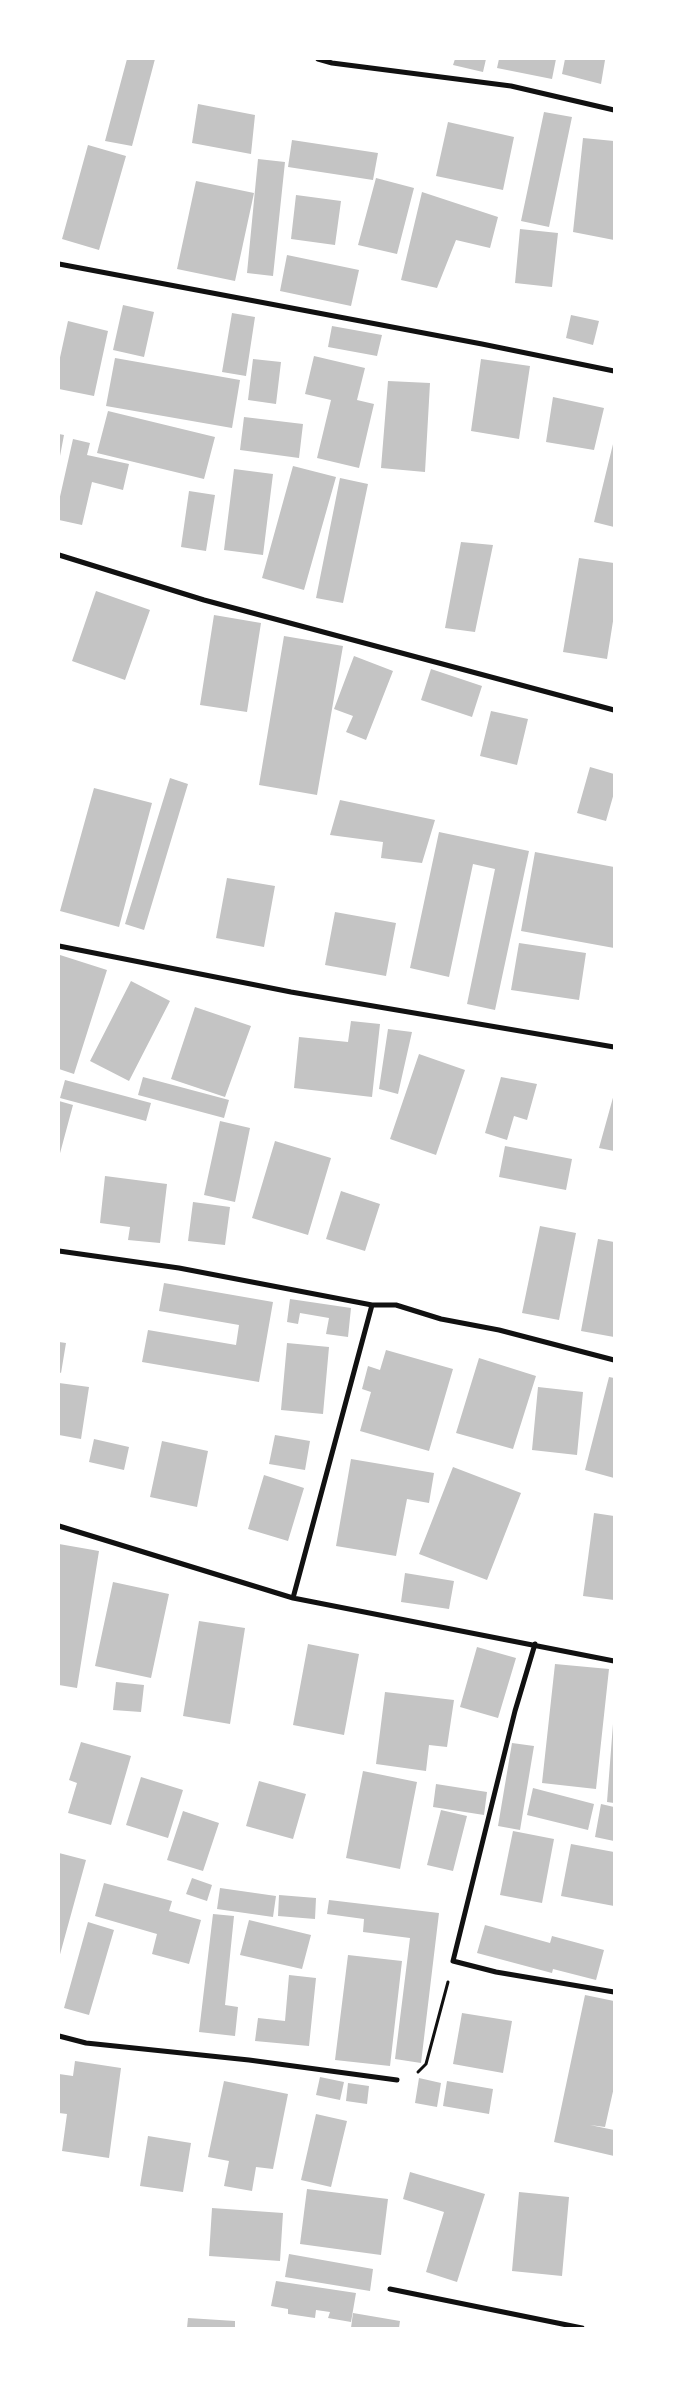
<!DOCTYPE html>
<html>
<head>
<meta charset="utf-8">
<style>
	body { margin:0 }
	#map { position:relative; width:673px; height:2387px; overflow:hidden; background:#fff; font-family:"PT Sans Narrow",sans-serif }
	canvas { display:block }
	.frame { position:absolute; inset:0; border:60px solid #fff; pointer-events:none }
</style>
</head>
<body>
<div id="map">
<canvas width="673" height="2387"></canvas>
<div class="frame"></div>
</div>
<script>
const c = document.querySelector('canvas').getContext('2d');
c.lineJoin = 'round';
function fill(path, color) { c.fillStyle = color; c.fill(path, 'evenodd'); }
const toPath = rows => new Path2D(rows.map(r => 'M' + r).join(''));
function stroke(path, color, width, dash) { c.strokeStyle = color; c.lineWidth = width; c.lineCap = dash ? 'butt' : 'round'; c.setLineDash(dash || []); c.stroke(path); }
fill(toPath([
	[127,59,155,59,132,146,105,141],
	[455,59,486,59,483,72,453,65],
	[499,59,556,59,552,79,497,68],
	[565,59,605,60,601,84,562,74],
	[198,104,255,115,251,154,192,143],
	[544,112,572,117,549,227,521,221],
	[448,122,514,137,503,190,436,176],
	[583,138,614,141,614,240,573,232],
	[292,140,378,153,373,180,288,167],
	[88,145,126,156,99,250,62,239],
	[258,159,285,162,273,276,247,273],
	[376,178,414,188,397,254,358,245],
	[196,181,254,193,235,281,177,269],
	[422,192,498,217,490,248,456,240,437,288,401,280],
	[296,195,341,201,335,245,291,239],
	[520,229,558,233,552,287,515,283],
	[287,255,359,270,351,306,280,291],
	[123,305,154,312,144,357,113,350],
	[232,313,255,317,246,376,222,372],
	[571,315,599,321,593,345,566,338],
	[68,321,108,331,94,396,59,389,59,362],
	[332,326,382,335,377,356,328,347],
	[314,356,365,368,357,400,374,404,359,468,317,458,331,400,305,394],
	[115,358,240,380,232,428,106,406],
	[253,359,281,362,276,404,248,400],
	[481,359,530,366,519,439,471,431],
	[388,381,430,383,425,472,381,468],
	[553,397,604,408,594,450,546,442],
	[108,411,215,437,204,479,97,453],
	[244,417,303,424,299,458,240,450],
	[59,434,64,435,60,456,59,456],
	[73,439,90,443,87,455,129,464,123,490,92,482,82,525,59,520,59,501],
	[614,440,614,527,594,522],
	[293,466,336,477,304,590,262,578],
	[234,469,273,474,263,555,224,550],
	[340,478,368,484,343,603,316,598],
	[189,491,215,495,206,551,181,547],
	[461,542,493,545,475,632,445,628],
	[579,558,614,563,614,615,607,659,563,652],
	[96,591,150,610,125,680,72,661],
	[214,615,261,623,247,712,200,705],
	[284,636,343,646,317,795,259,785],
	[354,656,393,671,366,740,346,732,353,716,334,709],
	[431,669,482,686,472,717,421,700],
	[491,711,528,719,517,765,480,756],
	[590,767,614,774,614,793,606,821,577,813],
	[170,778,188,784,144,930,125,924],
	[94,788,152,803,119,927,60,911],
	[340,800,435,820,422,863,381,858,383,842,330,835],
	[439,832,529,851,495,1010,467,1004,495,869,473,864,449,977,410,968],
	[535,852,614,867,614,948,521,931],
	[227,878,275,886,264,947,216,938],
	[335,912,396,923,386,976,325,965],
	[519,943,586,953,579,1000,511,990],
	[60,955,107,970,74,1074,59,1069],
	[131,981,170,1001,129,1081,90,1061],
	[195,1007,251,1026,225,1097,171,1079],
	[351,1021,380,1024,372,1097,294,1088,299,1037,348,1042],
	[388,1029,412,1032,398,1094,379,1089],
	[419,1054,465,1070,436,1155,390,1139],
	[143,1077,229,1100,224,1118,138,1095],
	[501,1077,537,1084,527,1120,514,1116,507,1140,485,1133],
	[65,1080,151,1103,146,1121,60,1098],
	[614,1094,614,1151,599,1148],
	[59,1101,73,1105,59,1157],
	[220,1121,250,1128,235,1202,204,1195],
	[275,1141,331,1158,308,1235,252,1218],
	[505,1146,572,1159,566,1190,499,1177],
	[105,1176,167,1184,160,1243,128,1240,130,1227,100,1223],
	[341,1191,380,1204,365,1251,326,1239],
	[193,1202,230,1207,225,1245,188,1241],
	[540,1226,576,1233,559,1320,522,1313],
	[598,1239,614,1242,614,1337,581,1331],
	[164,1283,273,1302,259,1382,142,1362,148,1330,236,1345,239,1325,159,1311],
	[290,1299,351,1308,348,1337,326,1334,329,1318,300,1313,298,1324,287,1322],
	[59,1342,66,1343,61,1373,59,1372],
	[287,1343,329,1347,323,1414,281,1410],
	[386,1350,453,1369,429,1451,360,1431,371,1392,362,1389,368,1366,380,1370],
	[479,1358,536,1376,513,1449,456,1433],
	[609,1377,614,1378,614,1478,585,1470],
	[59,1383,89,1387,81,1439,59,1435],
	[538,1387,583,1392,577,1455,532,1450],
	[275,1435,310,1441,305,1470,269,1464],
	[94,1439,129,1447,124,1470,89,1462],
	[162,1441,208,1451,197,1507,150,1497],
	[351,1459,434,1473,429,1503,407,1499,396,1556,336,1546],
	[453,1467,521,1493,487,1580,419,1554],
	[264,1475,304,1488,288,1541,248,1529],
	[594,1513,614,1516,614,1600,583,1596],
	[59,1544,99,1551,77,1688,59,1685],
	[405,1573,454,1581,449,1609,401,1602],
	[113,1582,169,1594,151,1678,95,1666],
	[199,1621,245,1628,230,1724,183,1716],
	[308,1644,359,1654,344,1735,293,1725],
	[477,1647,516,1658,498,1718,460,1707],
	[555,1664,609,1669,596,1789,542,1783],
	[116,1682,144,1685,141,1712,113,1710],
	[385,1692,454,1700,447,1747,429,1745,426,1771,376,1764],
	[613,1724,614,1724,614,1803,607,1802],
	[81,1742,131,1756,111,1825,68,1813,77,1783,69,1780],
	[512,1743,534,1746,520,1830,498,1826],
	[363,1771,417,1782,400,1869,346,1858],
	[141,1777,183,1790,168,1838,126,1825],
	[259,1781,306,1794,293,1839,246,1826],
	[436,1784,487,1792,484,1815,433,1807],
	[533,1788,594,1804,588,1830,527,1815],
	[601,1804,614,1807,614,1841,595,1837],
	[441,1810,467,1816,453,1871,427,1865],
	[183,1811,219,1823,203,1871,167,1860],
	[513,1831,554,1839,542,1903,500,1895],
	[571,1844,614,1852,614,1906,561,1896],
	[59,1853,86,1860,59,1958],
	[192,1878,212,1885,207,1901,186,1894],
	[104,1883,172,1901,169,1911,201,1920,189,1964,152,1954,157,1934,95,1916],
	[220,1888,276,1896,273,1917,217,1909],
	[279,1895,316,1898,315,1919,278,1916],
	[329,1900,439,1913,421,2063,395,2059,410,1938,363,1932,364,1919,327,1914],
	[213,1914,234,1916,225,2005,238,2007,235,2036,199,2032],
	[249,1920,311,1935,302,1969,240,1955],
	[88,1922,114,1930,89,2015,64,2008],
	[485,1925,550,1943,552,1936,604,1950,596,1980,553,1969,552,1973,477,1953],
	[348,1955,402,1961,390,2066,335,2060],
	[289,1975,316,1978,309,2046,255,2041,258,2018,285,2021],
	[585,1995,614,2001,614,2087,605,2127,590,2125,614,2130,614,2156,554,2142],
	[462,2013,512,2021,503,2073,453,2064],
	[75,2061,121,2068,109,2158,62,2151,67,2114,59,2113,59,2074,73,2076],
	[320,2077,344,2082,340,2100,316,2095],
	[419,2078,441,2083,437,2107,415,2103],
	[224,2081,288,2094,273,2169,256,2167,252,2191,224,2186,229,2161,208,2157],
	[447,2081,493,2089,489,2114,443,2106],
	[348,2083,369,2086,367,2104,346,2101],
	[316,2114,347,2121,331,2187,301,2180],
	[148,2136,191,2143,183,2192,140,2186],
	[410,2172,485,2194,457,2282,426,2272,444,2212,403,2199],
	[307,2189,388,2199,381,2255,300,2244],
	[519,2192,569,2197,562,2276,512,2271],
	[212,2208,283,2213,280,2261,209,2256],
	[289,2254,373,2269,370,2291,285,2277],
	[276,2281,356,2293,351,2322,328,2318,330,2312,316,2310,315,2318,288,2314,288,2309,271,2306],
	[353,2313,400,2321,399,2328,351,2328],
	[188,2318,235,2321,235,2328,187,2328]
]), '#c4c4c4');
stroke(toPath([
	[418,2072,426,2064,448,1982]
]), '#111', 3);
stroke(toPath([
	[318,59,332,63,511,86,614,110],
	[59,264,482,344,614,371],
	[59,555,204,600,614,710],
	[59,946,291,992,614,1047],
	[59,1251,179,1268,372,1305,396,1305,441,1319,499,1330,614,1360],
	[59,1526,293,1598,614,1661],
	[293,1598,372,1305],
	[535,1644,515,1711,453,1961,496,1972,614,1992],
	[59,2036,86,2043,249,2060,397,2080],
	[390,2289,582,2328]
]), '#111', 5);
</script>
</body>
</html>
